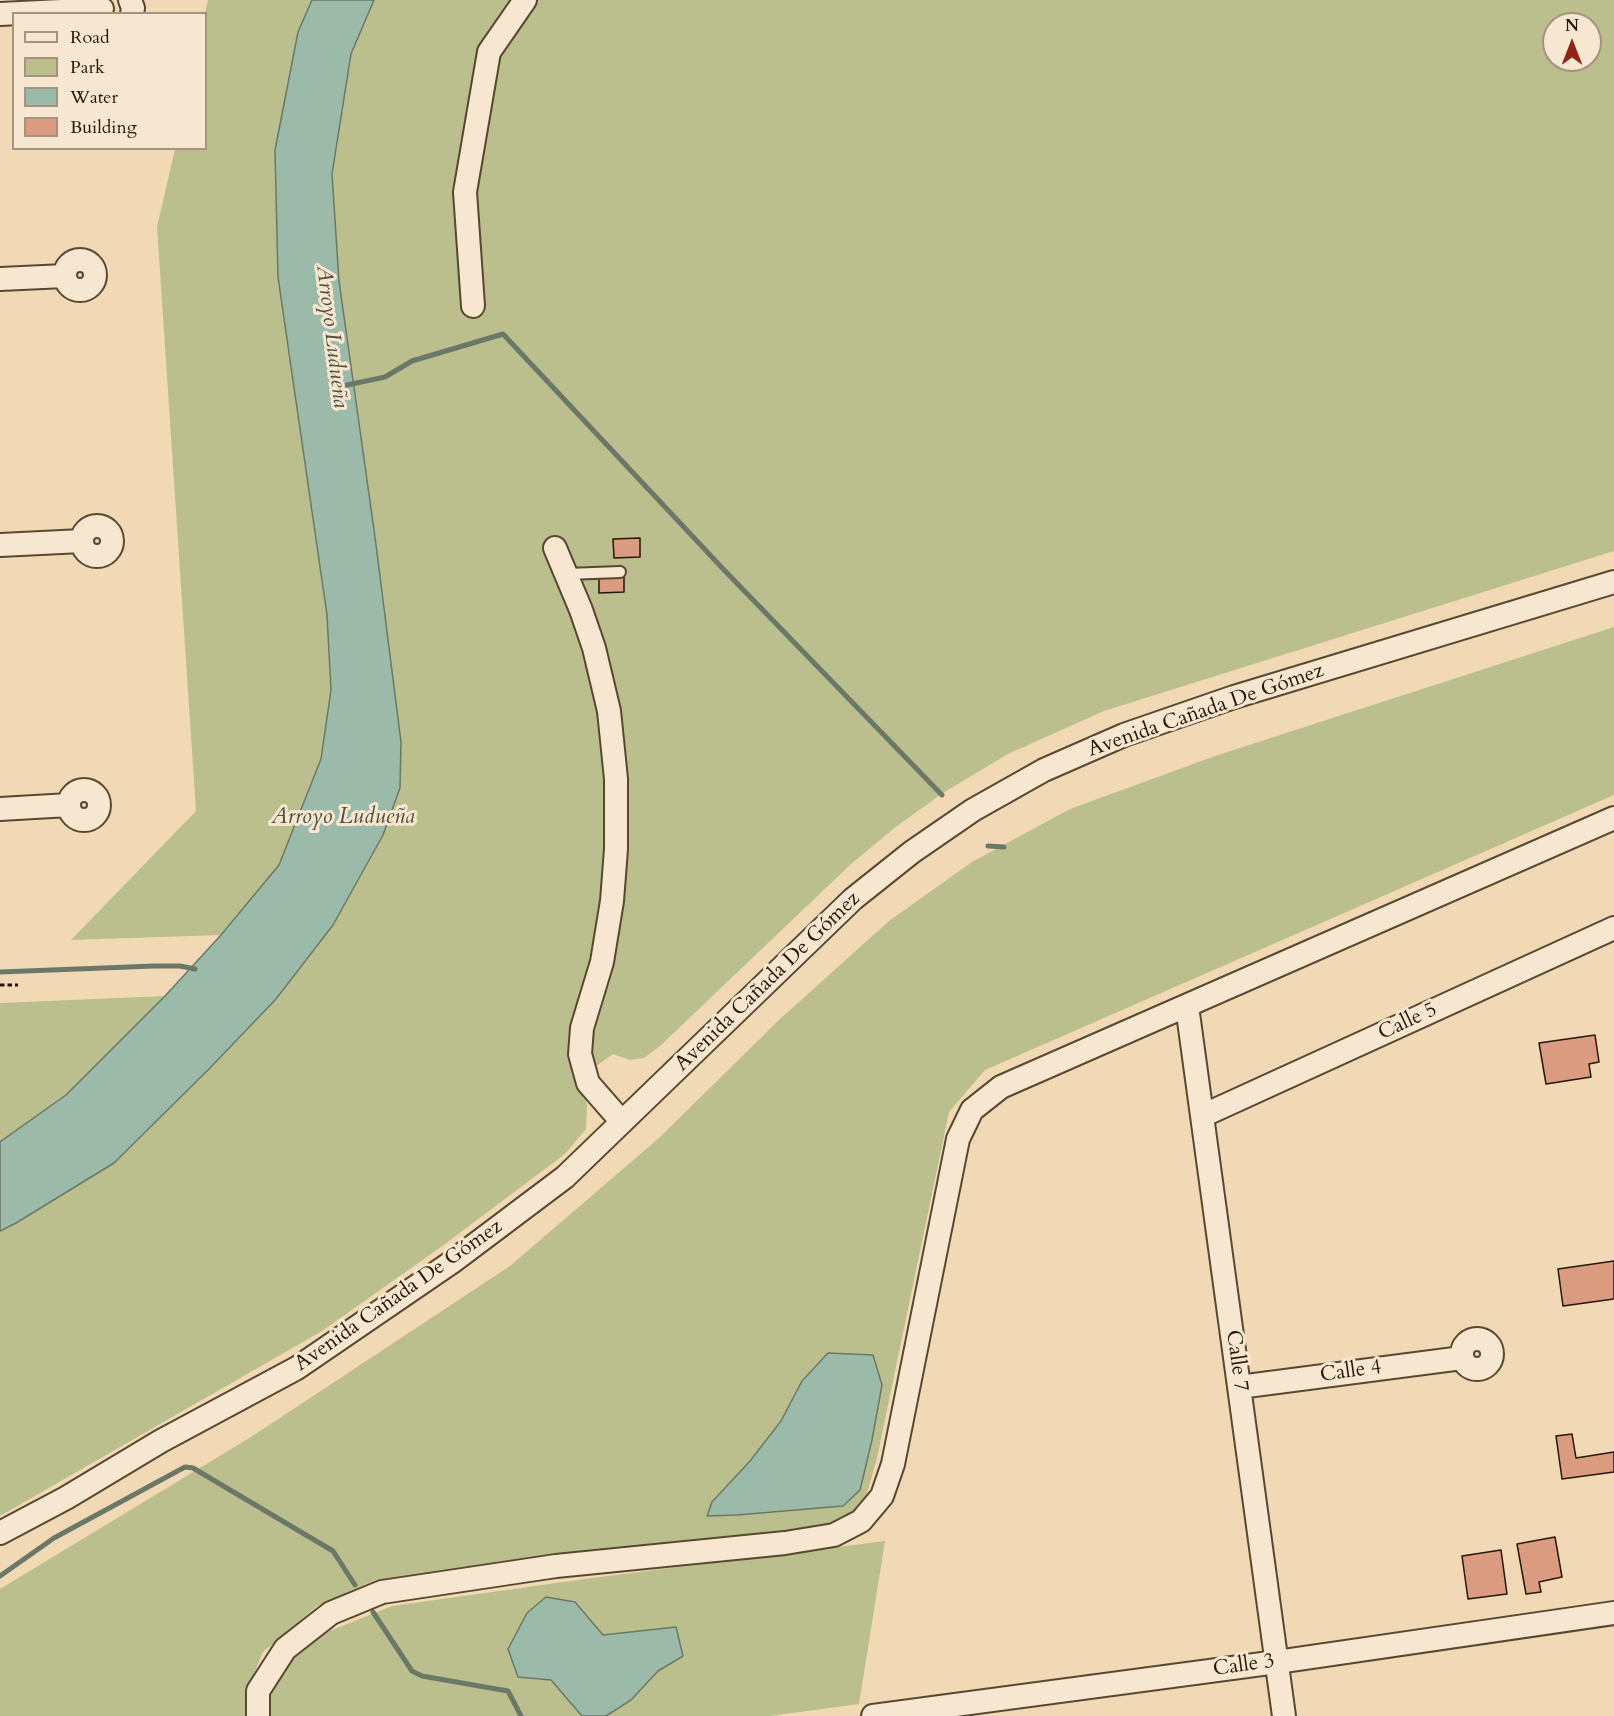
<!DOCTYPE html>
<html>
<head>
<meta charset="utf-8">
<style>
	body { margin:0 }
	#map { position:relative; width:1614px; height:1716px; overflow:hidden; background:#f2d9b6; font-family:Cardo,serif }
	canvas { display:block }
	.legend { position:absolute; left:12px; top:12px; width:195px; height:138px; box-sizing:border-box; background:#f7e6d0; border:2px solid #a3937f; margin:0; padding:8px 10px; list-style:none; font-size:18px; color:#251605 }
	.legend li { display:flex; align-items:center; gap:12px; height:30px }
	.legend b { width:30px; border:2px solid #a3937f }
	.north { position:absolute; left:1542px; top:12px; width:60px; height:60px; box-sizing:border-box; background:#f7e6d0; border:2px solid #a3937f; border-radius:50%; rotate:0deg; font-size:16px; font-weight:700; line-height:24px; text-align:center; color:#251605 }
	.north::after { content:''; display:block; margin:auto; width:21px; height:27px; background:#8f2418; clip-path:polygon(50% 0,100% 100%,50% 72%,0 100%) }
</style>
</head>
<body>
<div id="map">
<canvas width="1614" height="1716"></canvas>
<ul class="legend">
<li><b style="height:8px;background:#f7e6d0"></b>Road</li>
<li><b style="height:16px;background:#bbbf8d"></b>Park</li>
<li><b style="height:16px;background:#9cbaa9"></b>Water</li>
<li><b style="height:16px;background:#da9b81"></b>Building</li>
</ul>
<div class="north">N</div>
</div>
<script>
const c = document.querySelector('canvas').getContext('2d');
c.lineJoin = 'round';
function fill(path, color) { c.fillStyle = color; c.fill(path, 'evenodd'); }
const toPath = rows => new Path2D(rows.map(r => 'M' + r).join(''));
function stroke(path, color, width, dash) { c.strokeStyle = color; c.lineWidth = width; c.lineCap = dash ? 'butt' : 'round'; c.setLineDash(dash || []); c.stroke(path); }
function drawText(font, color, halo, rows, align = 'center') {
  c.font = font + ' Cardo,serif'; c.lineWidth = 6; c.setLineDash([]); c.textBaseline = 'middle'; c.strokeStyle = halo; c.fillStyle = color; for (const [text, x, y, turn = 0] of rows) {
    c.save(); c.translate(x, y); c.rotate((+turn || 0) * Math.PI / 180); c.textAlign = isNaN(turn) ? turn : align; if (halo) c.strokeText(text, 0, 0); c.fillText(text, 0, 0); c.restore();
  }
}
fill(toPath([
	[208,0,312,0,298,32,275,150,278,277,327,615,331,690,321,759,279,865,221,935,71,940,196,811,157,227,175,149,206,148,205,13],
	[374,0,1614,0,1614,551,1104,711,1008,754,943,793,897,826,851,864,660,1046,644,1058,630,1060,613,1054,578,1079,587,1104,586,1129,565,1154,441,1247,322,1331,0,1516,0,1231,16,1223,114,1163,209,1069,276,999,333,925,400,788,401,742,375,537,339,281,332,174,351,54],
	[1554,24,1590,24,1590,60,1554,60],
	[1614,627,1614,795,985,1070,949,1112,877,1458,864,1504,836,1526,375,1580,317,1606,263,1652,247,1690,247,1716,0,1716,0,1589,251,1437,510,1266,659,1138,780,1019,889,921,972,862,1070,809,1215,756],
	[165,996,66,1095,0,1142,0,1003],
	[885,1541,859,1704,770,1716,268,1716,272,1689,297,1653,327,1632,392,1606,592,1578]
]), '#bbbf8d');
const water = toPath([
	[312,0,374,0,351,54,332,174,339,281,375,537,401,742,400,788,383,835,333,925,276,999,209,1069,114,1163,16,1223,0,1231,0,1142,66,1095,165,996,221,935,279,865,321,759,331,690,327,615,278,277,275,150,298,32,312,0],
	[828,1353,873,1355,882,1385,872,1440,860,1490,843,1506,737,1515,707,1516,712,1502,750,1461,781,1421,802,1381,828,1353],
	[546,1597,575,1602,603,1635,676,1627,683,1656,658,1671,631,1700,606,1716,582,1716,551,1680,518,1677,508,1649,527,1613,546,1597]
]);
fill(water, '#9cbaa9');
stroke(water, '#6c7867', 1.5);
stroke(toPath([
	[347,385,385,377,412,361,503,334,726,572,942,795],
	[988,846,1004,847],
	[0,972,154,966,180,966,195,969],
	[0,1576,54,1538,185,1467,193,1468,333,1551,355,1585],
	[373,1612,412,1671,422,1676,508,1691,521,1716]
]), '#6c7867', 5);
const building = toPath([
	[640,538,640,557,614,558,613,539,640,538],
	[624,577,624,592,599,593,599,578,624,577],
	[1595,1035,1599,1062,1589,1064,1591,1077,1546,1084,1539,1043,1595,1035],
	[1614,1261,1614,1299,1563,1306,1558,1269,1614,1261],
	[1572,1434,1576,1458,1614,1452,1614,1472,1562,1479,1556,1436,1572,1434],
	[1555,1537,1562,1577,1539,1582,1541,1592,1526,1594,1517,1544,1555,1537],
	[1501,1550,1507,1594,1468,1599,1462,1556,1501,1550]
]);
fill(building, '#da9b81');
stroke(building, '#251605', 1.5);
const lane = toPath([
	[567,574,620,572]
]);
const street = toPath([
	[130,0,133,8,132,14],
	[0,14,102,9],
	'65 275a15 15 0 1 1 30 0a15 15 0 1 1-30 0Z',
	[0,279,65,276],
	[473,306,465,192,489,52,525,0],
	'82 541a15 15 0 1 1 30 0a15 15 0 1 1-30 0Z',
	[0,545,82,541],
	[555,548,581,610,594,648,609,711,616,779,616,849,612,901,602,962,582,1028,580,1054,588,1083,622,1122],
	'69 805a15 15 0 1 1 30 0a15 15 0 1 1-30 0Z',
	[0,809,69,805],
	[1187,1006,1284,1716],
	[1202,1116,1614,928],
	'1462 1354a15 15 0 1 1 30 0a15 15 0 1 1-30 0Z',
	[1239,1387,1462,1358],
	[0,1533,66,1498,161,1441,297,1368,452,1262,565,1177,853,899,912,852,973,810,1044,770,1124,735,1234,697,1614,582],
	[258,1716,258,1691,285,1649,331,1613,382,1592,556,1566,785,1543,834,1535,861,1521,882,1496,893,1464,958,1139,972,1110,1001,1087,1614,818],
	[873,1716,1277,1662,1614,1613]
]);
stroke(lane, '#584731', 14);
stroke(street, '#584731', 26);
stroke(toPath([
	[0,985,18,985]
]), '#251605', 3, [4.5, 3]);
stroke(lane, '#f7e6d0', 10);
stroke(street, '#f7e6d0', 22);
drawText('21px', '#251605', '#f7e6d0', [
	["Avenida Cañada De Gómez",1206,711,-19],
	["Avenida Cañada De Gómez",768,982,-44],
	["Calle 5",1408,1022,-25],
	["Avenida Cañada De Gómez",399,1296,-35],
	["Calle 7",1236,1361,82],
	["Calle 4",1351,1372,-8],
	["Calle 3",1244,1666,-8]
]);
drawText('italic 22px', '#4f4f3e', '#f7e6d0', [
	["Arroyo Ludueña",331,337,83],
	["Arroyo Ludueña",343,818]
]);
</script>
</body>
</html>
